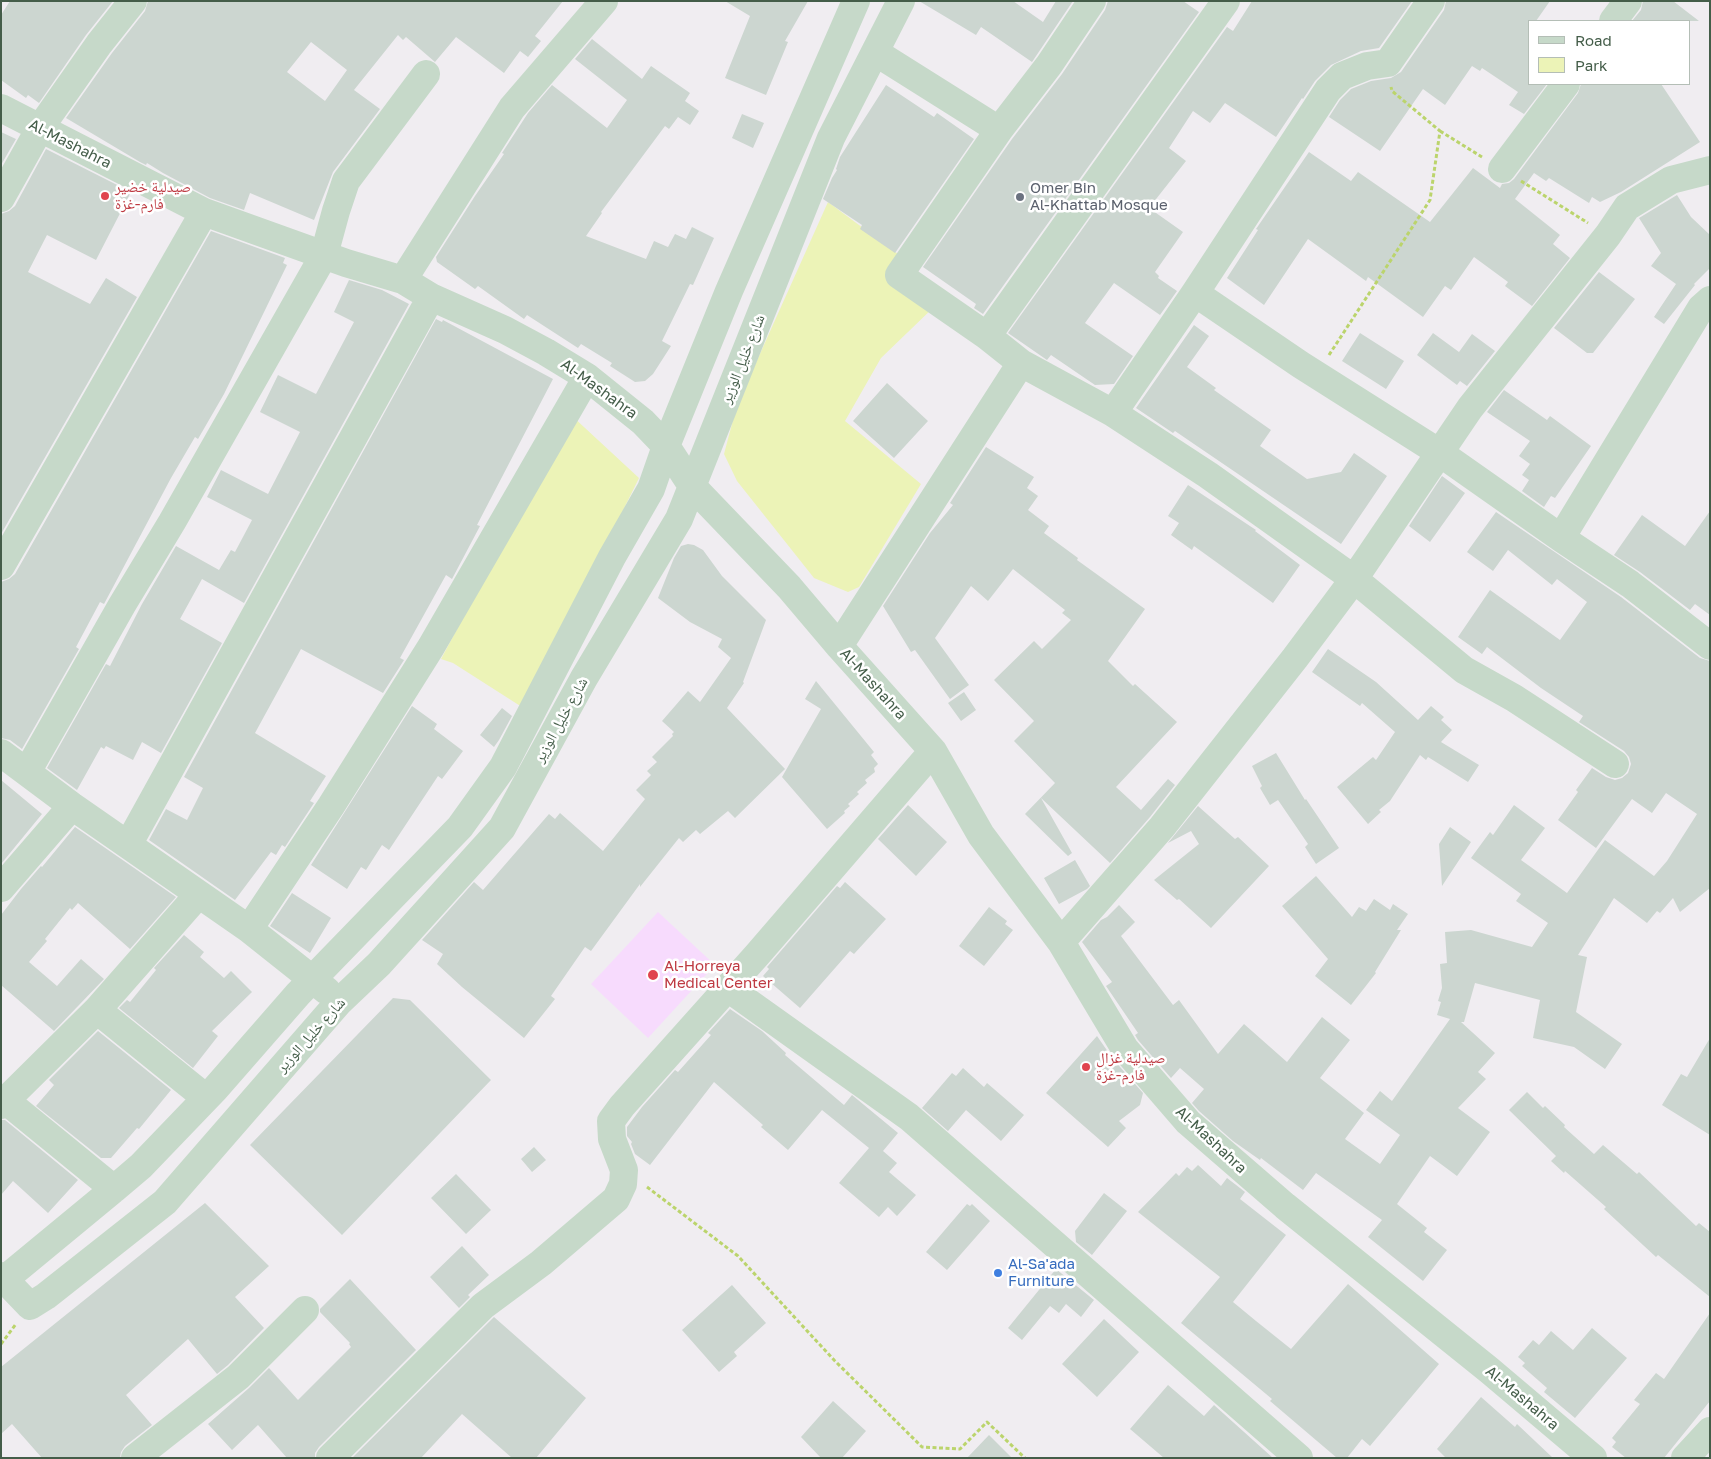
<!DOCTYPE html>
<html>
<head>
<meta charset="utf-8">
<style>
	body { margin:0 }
	#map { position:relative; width:1711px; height:1459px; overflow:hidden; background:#f0edf1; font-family:"Golos Text",sans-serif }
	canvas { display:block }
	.frame { position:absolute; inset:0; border:2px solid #445d49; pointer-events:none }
	.legend { position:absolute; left:1528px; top:20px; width:162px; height:65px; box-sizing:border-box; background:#fff; border:1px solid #b4beb6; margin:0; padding:6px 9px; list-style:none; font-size:15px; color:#445d49 }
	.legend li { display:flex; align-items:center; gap:10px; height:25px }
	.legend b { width:25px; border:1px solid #b4beb6 }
</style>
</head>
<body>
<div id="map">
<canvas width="1711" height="1459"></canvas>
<div class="frame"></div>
<ul class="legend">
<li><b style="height:6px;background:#c6d9c9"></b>Road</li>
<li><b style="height:14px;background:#ecf3b7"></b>Park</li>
</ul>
</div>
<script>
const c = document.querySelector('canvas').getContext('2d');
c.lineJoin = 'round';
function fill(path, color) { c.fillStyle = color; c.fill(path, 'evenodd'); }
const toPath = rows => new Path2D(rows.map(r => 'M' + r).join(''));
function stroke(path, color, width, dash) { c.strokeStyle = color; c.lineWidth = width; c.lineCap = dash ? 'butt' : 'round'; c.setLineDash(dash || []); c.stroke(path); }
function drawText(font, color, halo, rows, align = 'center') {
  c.font = font + ' "Golos Text","Noto Naskh Arabic",sans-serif'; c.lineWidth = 5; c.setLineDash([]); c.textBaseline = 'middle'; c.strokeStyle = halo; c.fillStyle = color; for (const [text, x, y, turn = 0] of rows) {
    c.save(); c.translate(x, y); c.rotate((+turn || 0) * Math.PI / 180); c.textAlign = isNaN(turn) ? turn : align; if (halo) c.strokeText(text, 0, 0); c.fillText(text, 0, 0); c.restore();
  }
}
fill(toPath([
	[658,912,715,965,648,1038,591,984]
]), '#f7dbfd');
fill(toPath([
	[828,202,898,254,935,306,881,358,845,421,921,484,859,587,848,592,814,578,737,481,724,454,737,405],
	[571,415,639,478,525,709,453,663,441,659]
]), '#ecf3b7');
fill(toPath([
	[10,1,113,1,86,35,39,103,28,95,26,98,1,80,1,15],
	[148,1,563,1,535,36,541,41,528,57,520,51,504,73,456,37,435,62,406,37,403,40,398,35,354,90,380,109,333,172,314,220,250,193,244,210,210,198,163,173,147,163,146,165,140,162,66,118,112,53,145,11],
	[311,42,347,70,325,101,287,72],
	[725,1,808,1,785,41,788,42,766,95,725,78,750,16],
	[919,1,1013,1,1043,22,1056,1,1073,1,1032,62,981,27,976,35],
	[1108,1,1183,1,1199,12,983,314,974,308,976,304,923,267,1012,139,1062,74,1105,10],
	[1252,1,1412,1,1379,48,1361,51,1331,65,1315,81,1303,99,1302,98,1276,137,1225,103,1210,123,1193,111,1169,148,1186,161,1149,208,1183,232,1155,272,1159,276,1158,278,1177,291,1160,315,1114,283,1085,323,1133,356,1114,384,1095,385,1051,355,1047,360,1008,333,1227,27,1233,31],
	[1446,1,1550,1,1536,21,1530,21,1530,84,1547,84,1524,114,1509,105,1518,92,1482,68,1480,71,1472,66,1445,105,1423,89,1380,151,1329,117,1340,100,1351,89,1371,81,1391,78,1401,72,1444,10],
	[1643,1,1673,1,1699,21,1632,21,1641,10],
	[592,39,642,79,651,66,690,93,685,101,699,111,690,125,678,117,669,129,665,126,601,212,602,213,586,236,646,259,654,241,668,247,675,234,686,239,692,227,714,238,693,285,690,284,662,341,671,346,653,374,645,381,635,382,610,366,612,363,581,344,578,348,527,315,524,319,478,286,475,289,437,262,436,257,475,196,504,154,502,153,528,113,552,85,607,128,627,100,575,59],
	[1581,84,1661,84,1700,142,1621,192,1600,202,1592,197,1589,203,1549,178,1546,181,1534,173,1515,199,1560,235,1553,244,1570,258,1532,306,1505,286,1508,282,1474,257,1451,290,1445,286,1423,317,1368,277,1366,281,1308,239,1264,305,1227,278,1258,230,1256,229,1309,152,1351,181,1358,172,1430,222,1473,168,1500,188,1502,184,1509,183,1514,179,1578,93],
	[886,85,934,117,937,113,974,139,895,253,860,229,862,225,823,199,832,178,837,170,836,169,840,157],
	[742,114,764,123,753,148,732,138],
	[1,132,16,139,1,165],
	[46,149,131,192,96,260,47,235,28,272,90,304,106,278,137,297,1,534,1,214,9,211,15,206],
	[1677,195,1691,217,1710,235,1710,268,1694,284,1695,285,1664,324,1654,317,1676,284,1651,266,1661,253,1639,218],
	[211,231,285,258,283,263,287,265,224,394,198,439,195,437,171,478,104,604,100,602,76,647,79,649,22,749,10,740,1,738,1,582,9,579,15,574],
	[1599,272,1635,299,1593,353,1587,353,1554,328],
	[349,280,382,290,409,304,244,603,202,579,180,619,222,643,161,753,142,742,133,760,106,746,104,749,101,747,77,790,47,768,106,664,110,666,142,604,176,546,219,570,231,550,235,552,252,520,207,497,221,470,268,494,300,432,260,412,278,375,316,394,354,322,334,312],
	[436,319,442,322,443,320,553,379,477,525,480,526,452,579,446,575,400,658,404,660,383,693,301,649,255,733,326,776,310,801,314,803,285,847,282,845,276,855,271,852,235,900,149,840,166,809,187,820,203,788,184,777],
	[1194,325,1209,336,1187,367,1216,388,1214,390,1271,430,1260,446,1307,479,1341,472,1354,453,1387,476,1341,544,1194,444,1175,431,1173,433,1136,408],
	[1360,333,1404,361,1386,389,1342,361],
	[1433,333,1459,352,1472,334,1495,351,1467,386,1460,381,1457,385,1417,355],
	[887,383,928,421,894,458,853,421],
	[1504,390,1547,420,1550,416,1591,446,1555,498,1551,496,1544,507,1522,491,1529,480,1522,475,1530,464,1519,456,1530,441,1487,412],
	[986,447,1034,477,1027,488,1038,496,1028,510,1049,526,1044,533,1078,558,1077,560,1145,609,1108,661,1133,686,1135,684,1177,722,1116,787,1141,810,1168,779,1175,785,1150,817,1110,863,1041,798,1072,853,1068,856,1025,814,1055,783,1014,741,1034,721,994,680,1034,641,1042,649,1071,620,1062,613,1065,610,1013,569,988,601,971,586,935,638,969,685,950,699,915,650,911,652,883,606,930,533,953,505,950,503],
	[1442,476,1465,493,1430,542,1409,526],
	[1188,485,1256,530,1255,531,1300,565,1273,603,1194,546,1192,550,1171,535,1179,523,1168,516],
	[1710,511,1710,615,1695,604,1690,610,1640,572,1614,555,1642,515,1685,546],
	[1496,512,1621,597,1700,658,1710,661,1710,888,1680,912,1673,898,1660,913,1657,911,1647,923,1614,898,1578,955,1587,957,1576,1012,1622,1044,1605,1069,1574,1047,1533,1038,1540,1000,1475,983,1464,1022,1461,1022,1495,1053,1478,1072,1486,1079,1458,1108,1490,1132,1457,1176,1430,1156,1397,1204,1427,1228,1424,1232,1447,1250,1423,1281,1368,1237,1382,1220,1316,1173,1303,1190,1261,1158,1260,1160,1233,1141,1199,1111,1192,1103,1204,1089,1180,1068,1171,1078,1138,1040,1135,1035,1138,1033,1106,986,1112,982,1082,942,1101,920,1107,917,1119,905,1135,922,1121,936,1173,1005,1179,1000,1218,1054,1244,1024,1287,1062,1322,1017,1350,1040,1320,1078,1364,1113,1345,1139,1380,1164,1400,1135,1366,1110,1380,1091,1392,1101,1450,1019,1437,1015,1441,1002,1438,1001,1442,988,1440,964,1447,963,1445,932,1471,930,1532,947,1548,923,1516,901,1521,894,1471,858,1490,832,1493,835,1514,805,1545,828,1521,860,1567,893,1605,840,1654,876,1667,861,1697,814,1666,793,1652,813,1632,799,1596,848,1558,820,1578,792,1576,790,1592,768,1606,777,1615,780,1622,778,1628,773,1631,764,1629,757,1624,751,1579,722,1583,716,1541,688,1487,647,1482,654,1458,637,1490,590,1560,640,1587,602,1557,579,1552,585,1508,550,1493,571,1467,552],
	[688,544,694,545,703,550,722,576,766,620,743,682,744,683,727,708,785,769,735,818,728,811,700,834,696,830,683,842,679,838,640,887,640,884,591,951,585,947,551,996,555,999,524,1038,462,987,437,964,443,954,422,940,474,882,483,890,549,814,555,819,560,813,603,851,645,799,636,790,651,775,647,771,657,762,652,757,673,736,672,734,674,732,662,721,688,691,700,702,731,658,718,647,722,639,690,622,658,598,674,558,681,546],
	[1328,649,1376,682,1418,720,1431,706,1444,717,1441,720,1452,730,1441,742,1479,765,1468,782,1428,757,1426,760,1420,755,1390,801,1379,810,1381,812,1368,824,1337,787,1373,757,1376,760,1395,732,1362,703,1360,706,1312,672],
	[816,681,874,752,871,755,878,764,874,768,875,772,865,780,867,783,857,792,859,794,848,804,850,806,844,811,845,813,827,829,782,777,821,709,805,699],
	[964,692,976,710,961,721,948,703],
	[412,706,437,724,434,729,463,751,442,779,438,776,389,850,382,845,366,870,361,867,347,889,311,865],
	[502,708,512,716,499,740,494,747,480,735],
	[1276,753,1305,800,1306,799,1339,848,1316,864,1305,847,1308,844,1278,800,1270,805,1260,788,1262,786,1252,766],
	[1,780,42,814,1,864],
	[908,805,947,842,916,876,878,839],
	[1198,806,1235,839,1238,837,1269,866,1211,928,1179,899,1177,900,1154,880,1199,844,1191,831,1168,843],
	[75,827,176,897,130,949,78,903,72,910,70,908,45,939,47,941,29,962,57,986,81,959,104,979,54,1031,1,985,1,915,21,889,41,866,42,867],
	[1450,827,1471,842,1442,886,1439,844],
	[1075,860,1090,886,1087,889,1059,904,1044,878],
	[1316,876,1352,917,1359,907,1366,911,1374,899,1390,910,1393,904,1408,914,1397,930,1401,930,1375,972,1376,973,1351,1005,1315,976,1328,959,1282,906],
	[845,882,886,919,854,954,850,951,800,1008,763,976,769,969,767,967,837,886,840,888],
	[292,893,331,918,310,953,270,926],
	[989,907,1007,921,1005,924,1013,930,984,966,959,946],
	[184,935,204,952,200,957,224,978,231,971,252,992,212,1031,218,1036,193,1068,119,1008,127,1000,130,1002,156,970,154,968],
	[393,998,410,1000,491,1080,342,1235,250,1145],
	[730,1009,762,1031,786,1053,785,1055,844,1105,852,1095,898,1133,883,1151,897,1163,889,1172,916,1195,897,1216,888,1207,879,1217,839,1183,869,1148,822,1110,788,1150,761,1127,763,1125,714,1082,650,1165,635,1154,631,1144,632,1142,627,1136,627,1127,642,1107,675,1070,678,1072,711,1035,708,1033],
	[98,1031,171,1090,139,1129,137,1128,111,1158,101,1158,36,1106,54,1085,49,1080],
	[1097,1036,1113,1059,1143,1093,1140,1105,1119,1121,1126,1128,1108,1147,1046,1093],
	[1710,1038,1710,1135,1662,1105,1681,1074,1687,1077],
	[963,1068,984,1087,987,1083,1024,1115,1001,1141,966,1110,948,1131,922,1108,952,1073,956,1076],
	[1527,1092,1543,1108,1545,1106,1565,1125,1564,1127,1594,1154,1603,1145,1637,1174,1639,1172,1696,1226,1699,1223,1710,1232,1710,1297,1658,1255,1656,1257,1604,1209,1606,1207,1565,1171,1564,1173,1551,1161,1556,1156,1509,1110],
	[1,1120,5,1120,78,1180,48,1213,13,1181,1,1195],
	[534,1147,546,1160,532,1172,521,1159],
	[1198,1165,1221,1186,1227,1178,1240,1188,1245,1192,1240,1199,1286,1235,1233,1302,1256,1321,1291,1349,1348,1284,1439,1364,1370,1446,1362,1439,1347,1458,1337,1458,1270,1401,1272,1399,1181,1323,1220,1277,1138,1212,1176,1173,1179,1176,1187,1167,1192,1171],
	[456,1174,491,1210,466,1234,431,1198],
	[1104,1193,1127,1211,1092,1255,1076,1242,1075,1231],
	[205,1203,269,1266,235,1297,264,1328,228,1365,217,1374,188,1339,126,1395,152,1425,125,1446,121,1452,120,1458,42,1458,12,1424,1,1434,1,1367],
	[967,1204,970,1206,972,1204,990,1221,947,1270,926,1252],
	[462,1246,489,1275,468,1295,470,1297,459,1308,430,1277],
	[1056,1269,1094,1300,1081,1317,1066,1304,1059,1313,1050,1306,1022,1340,1008,1328],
	[350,1279,416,1350,319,1447,315,1453,315,1458,287,1458,258,1425,232,1450,208,1424,249,1388,269,1368,298,1400,351,1347,349,1344,350,1343,320,1312,320,1309],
	[732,1285,766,1323,734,1352,737,1356,719,1372,682,1330],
	[1710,1313,1710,1401,1664,1458,1626,1458,1612,1447,1616,1442,1612,1438,1640,1404,1634,1400,1656,1373,1664,1379],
	[494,1317,586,1398,536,1458,512,1458,462,1414,421,1458,352,1458],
	[1104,1319,1139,1352,1097,1397,1062,1364],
	[1592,1328,1627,1358,1575,1418,1544,1392,1547,1388,1522,1366,1525,1363,1518,1357,1533,1340,1539,1345,1551,1331,1573,1350],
	[1168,1385,1204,1416,1214,1405,1273,1458,1164,1458,1130,1429],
	[1481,1397,1515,1427,1517,1424,1553,1458,1446,1458,1437,1449],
	[833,1401,866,1431,842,1458,821,1458,801,1437],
	[989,1435,1012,1458,967,1458]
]), '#ccd6d0');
stroke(toPath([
	[1440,131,1482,157],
	[1521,181,1588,223],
	[1329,355,1430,200,1440,131,1392,91,1391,87],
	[647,1187,738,1256,834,1360,922,1447,960,1449,987,1422,1025,1458],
	[1,1344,16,1324]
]), '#bbd46c', 3, [4, 2.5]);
stroke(toPath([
	[1092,1,1049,65,999,130,899,275,987,336,1021,363,1113,413,1208,475,1354,579,1464,670,1514,698,1615,764],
	[1613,21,1628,1],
	[875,52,999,130],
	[1,108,204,212,346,263,403,280,431,297,505,330,546,352,587,377,643,422,666,446,692,486,789,587,839,646,933,751,981,835,1061,942,1125,1049,1188,1122,1285,1206,1489,1370,1593,1458],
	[1502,169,1566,84],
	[1,198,40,128,99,44,133,1],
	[403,280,512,108,604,1],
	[1195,293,1301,365,1440,453,1561,538,1630,584,1710,646],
	[987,336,1226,1],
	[1113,413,1195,293,1328,90,1342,76,1367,66,1388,63,1431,1],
	[1561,538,1701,308,1710,300],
	[1,566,204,212],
	[839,646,1021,363],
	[1,753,72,806,249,929,327,991],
	[27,772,122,605,172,522,324,255,336,211,346,181,426,74],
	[128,845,431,297],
	[1,888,72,806],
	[249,929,331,806,431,647,587,377],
	[1061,942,1162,827,1295,658,1354,579,1470,408,1608,235,1627,207,1671,180,1710,170],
	[728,988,909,1117,1299,1458],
	[97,1010,206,1098],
	[5,1100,114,1189],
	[1,1105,97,1010,198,895],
	[1,1276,30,1306,46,1296,165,1202,339,1002,379,964,502,828,584,678,679,519,831,138,901,1],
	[5,1279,114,1189,141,1166,215,1089,298,994,460,827,503,767,612,557,651,489,666,446,729,291,856,1],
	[135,1458,238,1377,305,1310],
	[330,1458,483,1306,541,1263,616,1199,623,1184,624,1170,612,1139,611,1121,622,1106,757,955,933,751],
	[1685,1458,1710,1431]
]), '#c6d9c9', 28);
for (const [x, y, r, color] of [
	[105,196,5,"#e0444e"],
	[1020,197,5,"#6b7280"],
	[653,975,6,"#e0444e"],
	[1086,1067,5,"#e0444e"],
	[998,1273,5,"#3f7fe0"]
]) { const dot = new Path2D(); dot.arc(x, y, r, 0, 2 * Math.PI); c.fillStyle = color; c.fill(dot); stroke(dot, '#fff', 2); }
drawText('15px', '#445d49', '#fff', [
	["Al-Mashahra",70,144,27],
	["شارع خليل الوزير",743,359,-68],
	["Al-Mashahra",599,389,36],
	["Al-Mashahra",873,684,48],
	["شارع خليل الوزير",561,720,-61],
	["شارع خليل الوزير",311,1035,-48],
	["Al-Mashahra",1211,1140,43],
	["Al-Mashahra",1522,1398,40]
]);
drawText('15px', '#be3a42', '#fff', [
	["صيدلية خضير",115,187],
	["فارم-غزة",115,204],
	["Al-Horreya",664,966],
	["Medical Center",664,983],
	["صيدلية غزال",1096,1058],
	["فارم-غزة",1096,1075]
], 'left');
drawText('15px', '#5b616d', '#fff', [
	["Omer Bin",1030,188],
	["Al-Khattab Mosque",1030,205]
], 'left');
drawText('15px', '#366cbe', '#fff', [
	["Al-Sa'ada",1008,1264],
	["Furniture",1008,1281]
], 'left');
</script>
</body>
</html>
